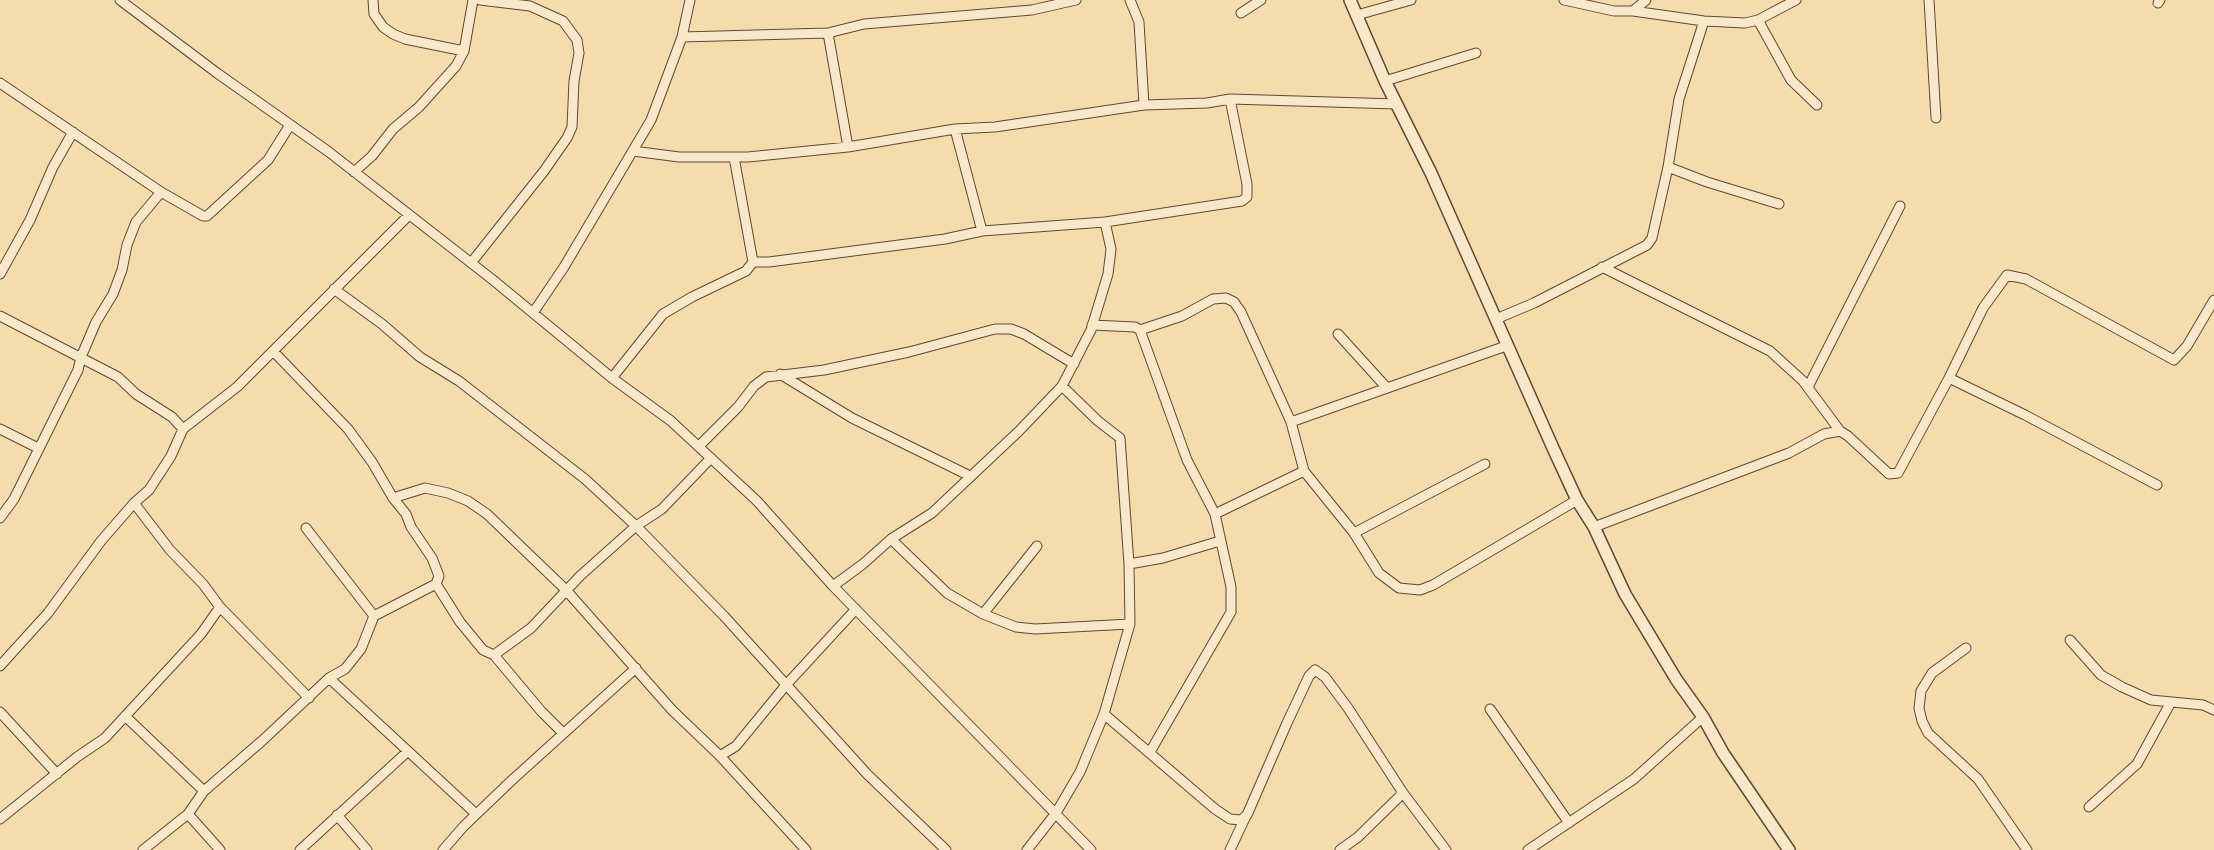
<!DOCTYPE html>
<html>
<head>
<meta charset="utf-8">
<style>
	body { margin:0 }
	canvas { display:block; background:#f4dcad }
</style>
</head>
<body>
<canvas width="2214" height="850"></canvas>
<script>
const c = document.querySelector('canvas').getContext('2d');
c.lineJoin = 'round';
const toPath = rows => new Path2D(rows.map(r => 'M' + r).join(''));
function stroke(path, color, width, dash) { c.strokeStyle = color; c.lineWidth = width; c.lineCap = dash ? 'butt' : 'round'; c.setLineDash(dash || []); c.stroke(path); }
const minor = toPath([
	[120,0,217,73,329,152,493,280,612,378,671,421,757,501,833,586,1091,850],
	[373,0,374,14,383,27,393,34,405,39,464,51],
	[1130,0,1139,22,1144,105],
	[1564,0,1614,11,1633,11,1704,21,1745,23,1758,20,1796,0],
	[1929,0,1936,118],
	[2158,3,2160,0],
	[1633,11,1646,0],
	[1241,13,1261,0],
	[1357,15,1411,0],
	[1758,20,1791,80,1817,105],
	[828,33,848,147],
	[682,37,828,33,864,24,1032,10,1076,0],
	[1385,81,1476,53],
	[0,83,161,192,203,216,207,216,268,160,290,125],
	[955,129,982,231],
	[633,151,679,157,748,157,848,147,955,129,995,127,1144,105,1207,103,1230,99,1397,104],
	[1668,167,1707,182,1779,204],
	[354,172,372,156,393,129,419,107,456,66,464,51,473,0],
	[753,262,769,262,945,239,982,231,1105,222,1242,201,1247,197,1247,184,1230,99],
	[471,263,544,171,567,138,572,127,574,81,579,53,577,40,563,21,530,6,480,0],
	[1602,267,1770,351,1803,381,1840,431],
	[0,274,30,220,53,167,73,132],
	[334,289,382,324,420,357,459,381,585,479,636,526,724,616,867,774,946,850],
	[533,313,564,267,651,120,682,37,690,0],
	[0,316,118,377,136,394,172,417,183,429],
	[1496,319,1534,303,1647,245,1652,238,1668,167,1679,99,1704,21],
	[1092,325,1135,327,1140,330,1187,460,1215,514,1231,587,1231,612,1150,752],
	[1140,330,1182,316,1213,299,1226,298,1234,302,1241,312,1291,422,1304,471,1354,533,1379,573,1399,588,1420,590,1433,585,1577,500],
	[1338,334,1387,388],
	[273,351,348,429,372,462,393,498,406,514,411,527,432,558,439,576,436,584,460,622,483,650,494,655,541,711,563,733],
	[780,374,852,418,970,476],
	[612,378,663,314,692,297,746,271,753,262,734,157],
	[1949,378,2025,415,2157,485],
	[1808,387,1900,206],
	[1291,422,1506,346],
	[0,429,38,448],
	[699,446,738,407,754,386,766,377,824,370,909,352,995,329,1011,329,1024,334,1074,364],
	[393,498,425,488,448,493,468,501,487,514,566,590,672,710,720,756,806,850],
	[134,503,170,550,203,584,220,607,309,698],
	[1215,514,1304,471],
	[0,518,14,499,78,370,81,357,96,322,113,294,122,270,127,245,136,222,161,192],
	[1594,527,1789,453,1824,434,1840,431,1848,436,1889,474,1898,473,1949,378,1983,308,2007,275,2026,279,2174,360,2187,346,2214,300],
	[306,528,374,616],
	[1354,533,1485,464],
	[891,539,947,593,983,614,1016,627,1035,629,1130,624],
	[1129,564,1163,558,1220,541],
	[833,586,863,564,891,539,932,513,1019,431,1062,386,1091,330,1108,274,1111,249,1105,222],
	[983,614,1037,546],
	[2070,640,2101,675,2122,687,2151,700,2203,705,2214,710],
	[1966,648,1932,673,1921,691,1919,708,1922,721,1928,733,1978,779,2027,850],
	[494,655,531,628,580,576,636,526,662,509,711,458],
	[0,666,48,613,101,541,134,503,149,490,171,456,183,429,237,387,409,215],
	[329,678,476,814],
	[1490,709,1569,823],
	[0,712,57,774],
	[1104,714,1215,809,1230,819,1241,820,1247,815,1287,723,1309,676,1315,670,1325,677,1348,708,1403,793,1446,850],
	[125,716,204,791],
	[720,756,736,746,786,685,856,609],
	[2089,807,2137,764,2171,702],
	[188,814,220,850],
	[337,815,367,850],
	[0,819,77,757,105,738,201,634,220,607],
	[143,850,188,814,204,791,263,740,329,678,345,669,361,649,374,616,436,584],
	[300,850,407,752],
	[443,850,464,826,511,781,636,668],
	[1027,850,1056,813,1080,772,1104,714,1130,624,1129,564,1120,438,1098,421,1062,386],
	[1230,850,1246,816],
	[1340,850,1358,837,1403,793],
	[1528,850,1634,779,1703,717]
]);
const tertiary = toPath([
	[1350,0,1385,81,1431,173,1553,448,1577,500,1594,527,1625,594,1676,679,1703,717,1723,753,1789,850]
]);
stroke(minor, '#604734', 11);
stroke(tertiary, '#604734', 14);
stroke(minor, '#f8e8ca', 9);
stroke(tertiary, '#f8e8ca', 11);
</script>
</body>
</html>
